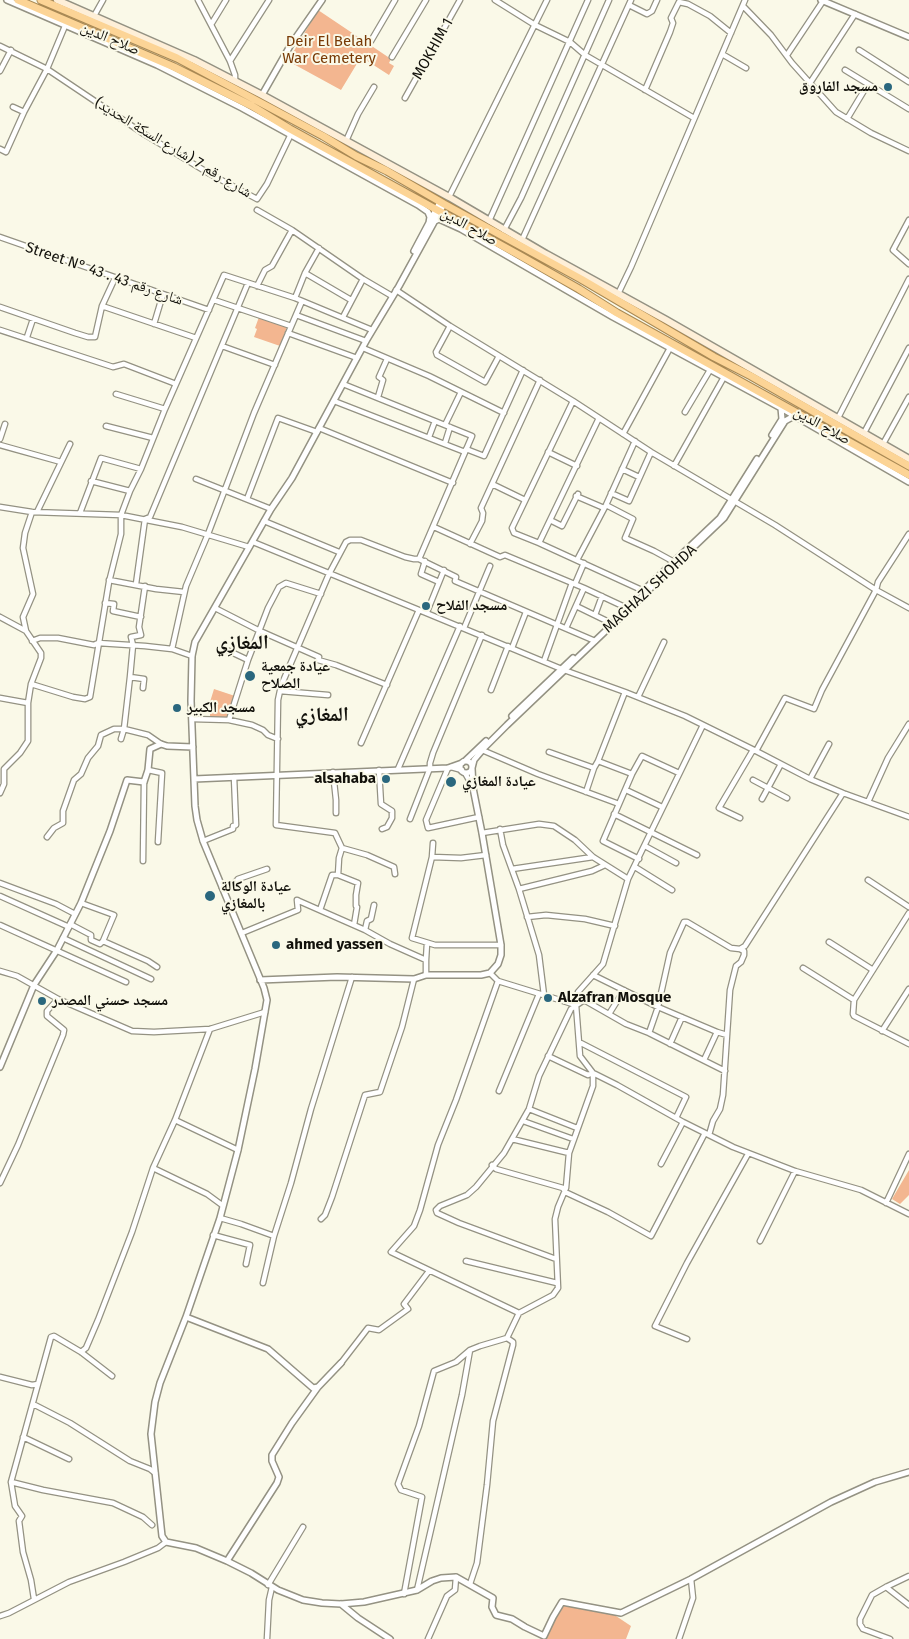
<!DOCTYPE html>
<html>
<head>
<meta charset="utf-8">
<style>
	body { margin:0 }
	canvas { display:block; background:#faf9e8 }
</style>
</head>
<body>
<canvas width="909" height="1639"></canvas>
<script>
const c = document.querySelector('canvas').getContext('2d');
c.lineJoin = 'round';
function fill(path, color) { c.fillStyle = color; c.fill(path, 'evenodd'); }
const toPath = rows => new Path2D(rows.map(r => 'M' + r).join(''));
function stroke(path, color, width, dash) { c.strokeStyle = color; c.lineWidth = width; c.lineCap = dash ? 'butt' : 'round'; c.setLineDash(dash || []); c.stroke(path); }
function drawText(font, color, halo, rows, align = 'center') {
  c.font = font + ' "Fira Sans","Noto Naskh Arabic",sans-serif'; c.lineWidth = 4; c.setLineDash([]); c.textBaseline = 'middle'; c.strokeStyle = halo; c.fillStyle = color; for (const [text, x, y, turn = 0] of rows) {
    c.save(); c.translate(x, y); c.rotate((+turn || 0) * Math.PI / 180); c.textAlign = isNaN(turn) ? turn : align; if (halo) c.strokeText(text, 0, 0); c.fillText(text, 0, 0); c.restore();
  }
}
fill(toPath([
	[318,10,391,59,389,63,394,66,389,75,361,57,341,90,288,61],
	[259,317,287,327,280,346,254,337,257,329,255,328],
	[214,689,235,696,229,719,210,718,210,702],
	[909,1170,909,1195,900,1204,892,1199],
	[564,1601,613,1614,631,1626,626,1639,541,1639]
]), '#f3b690');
const minor = toPath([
	[198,0,230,61,235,75,235,81],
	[495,0,535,25,570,42,585,55,694,118],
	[629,5,647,14,652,11,657,0],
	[743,6,771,35,792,63,836,112,871,133,909,151],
	[94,16,103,0],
	[212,23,226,0],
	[371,41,395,0],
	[0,46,47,69,144,134,210,174,257,199,267,184,291,134],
	[859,50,909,82],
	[722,54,746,68],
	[787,55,823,1],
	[392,57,426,0],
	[230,61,269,0],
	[845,70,909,109],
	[0,71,11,50],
	[810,83,855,14],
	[645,90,670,32,673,23,671,18,679,2,688,4,710,16,731,33],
	[405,98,460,0],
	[13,107,24,112],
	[847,119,868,84],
	[346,141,358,114,374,87],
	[0,149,6,152,24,112,47,69,65,26],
	[449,197,547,0],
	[257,210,292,230,363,279,392,296],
	[909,220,893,250,909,264],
	[489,221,588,0],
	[504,230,521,198,609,0],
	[0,237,209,310],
	[522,240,631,0],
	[305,273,351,300],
	[257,286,265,270,272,266,292,230],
	[396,290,450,326,573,401,651,452,775,525,876,590,909,608],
	[618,294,631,267,745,0],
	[295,298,305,273,319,248],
	[214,300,291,326],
	[102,306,196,338],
	[0,307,75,333,88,337,95,337,102,306,115,278],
	[296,315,366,341],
	[343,317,363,279],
	[154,324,163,294],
	[450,326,436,352,437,355,485,382,499,356],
	[0,330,113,367,124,364,176,384],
	[288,333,357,358],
	[27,337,33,319],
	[222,346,275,365],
	[363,348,429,376,504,413],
	[343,384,472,436,419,559,456,577,455,581,595,641],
	[116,394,165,409],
	[378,397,383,380,379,377,387,359],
	[334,401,465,452],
	[685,412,710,370],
	[599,418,539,543,646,592],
	[838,418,909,279],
	[445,425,461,392],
	[106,426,153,438],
	[319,428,453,483],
	[864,433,909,348],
	[623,434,670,348],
	[429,437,435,421],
	[0,439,5,424],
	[445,443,450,427],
	[883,444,909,397],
	[0,445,61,462],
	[466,449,484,456,523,370],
	[548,452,577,466],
	[674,466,724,377],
	[622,469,639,477],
	[196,479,271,509],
	[91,481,130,491],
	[492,484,525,500],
	[611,493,629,501,651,452],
	[576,496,604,508],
	[247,499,278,418,317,432],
	[606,505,633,519,625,538,654,551,676,563],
	[0,507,32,512,121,515,182,527,249,547],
	[37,512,70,444],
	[80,513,101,458,141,469],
	[550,520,562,526,578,494],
	[264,521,339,552],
	[434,527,500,557,505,555,584,588,629,609],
	[253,542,419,610],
	[539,543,514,533,512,528,573,401],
	[470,544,482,521,483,513,481,508,540,380],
	[577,560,606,505,635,441],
	[425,561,421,574,439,582],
	[109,580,156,589,184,592],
	[136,584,145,519,150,517,248,283],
	[575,584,584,563],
	[145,586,139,627,141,635,131,637,133,645,130,677,124,729,148,735,161,744],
	[105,603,114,604,113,611,141,617],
	[576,606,613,624],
	[215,608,260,631,319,657,318,660,336,665,387,685],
	[427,612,444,570],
	[595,615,602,596],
	[0,617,26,631],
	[464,628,490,566],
	[566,628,584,588],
	[32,641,40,638,58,638,94,645,98,643,145,646,172,649,192,656],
	[512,648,526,612],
	[172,649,186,586,208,534,254,413,302,301],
	[229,651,248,660],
	[544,661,572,583],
	[130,677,144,679,143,688],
	[31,684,73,697,85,699,90,697,109,582,121,534,121,515,130,491,141,469,165,409,224,275,295,298,372,330],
	[491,690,508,646],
	[280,691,328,695],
	[638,697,664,642],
	[0,698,28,703],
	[192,719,229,720,252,725,263,730,268,735,278,739],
	[229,720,248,660,268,608,279,587,286,583,321,594],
	[361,743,419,610,564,670,625,692,685,716,756,751,810,779,843,793,909,817],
	[482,750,538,774,619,804],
	[756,751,785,698,814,709,822,690,876,590,878,582,909,534],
	[549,752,594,768],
	[598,761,632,774],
	[451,767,462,770],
	[448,768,426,820,428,828,479,817],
	[398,769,460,626],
	[148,770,162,773,158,842],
	[379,770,381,804,392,811,392,818,387,827,382,829],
	[333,772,336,800,336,813],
	[465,773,473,787],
	[810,779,829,744],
	[753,780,787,798],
	[626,790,662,807],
	[586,792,594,768,598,761,625,692],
	[0,793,4,784,4,769,20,753,28,741,28,703,31,684,41,658,41,653,26,631,23,617,33,594,23,548,25,533,32,512],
	[762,799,781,764],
	[868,802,888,758,909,724],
	[614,814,697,855],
	[740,818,719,808,753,750],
	[410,819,430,768,430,763,433,753,482,635],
	[500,829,503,845,519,889,539,955,544,995],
	[482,833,539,824,554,826,575,840,593,857,628,879],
	[47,837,54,828,63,823,63,811,74,780,81,774,88,758,98,746,101,735,114,729,124,729,121,739],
	[203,841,233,829,233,826,236,825,234,777],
	[433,843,432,857,412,938,435,945,501,945],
	[645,846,676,863],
	[432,857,461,858,486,855],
	[639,859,603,841,632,774,642,756,679,773],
	[143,861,144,782],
	[635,867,672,890],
	[512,869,593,857],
	[395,874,394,867,367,855,342,848,335,833,276,825,278,700,281,686,329,574,346,542,350,540,361,540,405,557,414,559,419,559],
	[338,875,358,883,356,895,356,906,357,907,354,925],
	[868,880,909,907],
	[0,883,56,904,75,914],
	[222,888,234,884,238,879,267,869],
	[519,889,592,871,605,865],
	[0,896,69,927],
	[81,903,114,915,103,941],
	[320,910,332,875,338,875,339,858,342,848],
	[909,913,854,1000,853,1014,854,1016,909,1044],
	[527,917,546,915,585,919,615,926],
	[70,924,91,935,91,940,100,944,103,941,148,961,157,967],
	[0,925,126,982],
	[365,930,367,921,371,919,374,905],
	[242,933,298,910,297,900,299,901,365,930,390,944,426,960,426,975],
	[63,938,151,979],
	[829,942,873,970],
	[426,960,427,943],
	[803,968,854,1000],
	[0,971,17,976,58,999,132,1031,154,1032,210,1029,265,1012],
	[490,973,498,981,576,1005,580,1056,593,1073,617,1085,683,1122,733,1147,795,1171,861,1190,909,1214],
	[593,975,658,1007,717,1032,727,1035],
	[498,981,456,1100,438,1145,420,1210,414,1226,391,1252,519,1313],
	[576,1005,578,992,603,964,628,879,703,725],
	[609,1014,624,990],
	[882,1031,909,989],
	[649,1033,658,1007,670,953,684,922,687,922,731,948,740,949,745,946,843,793],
	[579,1042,686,1097,676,1118],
	[670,1044,682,1017],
	[704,1060,717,1032],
	[499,1091,539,994],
	[529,1109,577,1128],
	[175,1120,238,1150],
	[523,1121,573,1139],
	[709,1135,713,1121,720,1109,723,1095,730,990,736,966,741,962,744,955,744,951,740,949],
	[512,1139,569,1153],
	[661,1164,683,1122],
	[492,1165,496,1169,563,1188,565,1192,608,1212,651,1236,705,1133],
	[153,1168,207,1194,222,1205],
	[0,1183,18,1145,63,1035,64,1030,47,1016,47,1011,58,999],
	[886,1203,909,1154],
	[220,1218,241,1224,274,1236],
	[321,1219,325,1215,332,1197,365,1095,380,1092,402,1027,414,979],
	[213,1235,250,1245,246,1264],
	[760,1241,795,1171],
	[556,1259,459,1223,437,1213,436,1210,440,1206,467,1195,476,1187,504,1153,529,1109,539,1076,571,1009,584,1000,626,1024,649,1033,725,1071],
	[466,1261,557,1283],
	[263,1283,274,1236,291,1183,311,1109,352,977],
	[687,1339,655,1326,687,1263,748,1154],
	[81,1352,86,1348,98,1320,132,1232,153,1168,175,1120,210,1029],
	[341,1363,368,1328,379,1330,408,1309,404,1304,429,1271],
	[0,1377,32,1385,38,1384,51,1337,54,1336,81,1352,112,1376],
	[33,1404,70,1423,130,1461,150,1469,155,1473],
	[23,1437,69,1459],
	[11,1482,43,1490,113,1503,143,1517,152,1525],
	[470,1584,477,1563,487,1485,493,1421,513,1345,513,1342,507,1338],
	[268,1585,303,1527],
	[886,1587,909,1605],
	[417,1590,462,1395,470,1350],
	[404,1594,422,1497,401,1490,398,1484,419,1426,434,1371,456,1362,470,1350,480,1346,507,1338,519,1313,553,1295,558,1288,555,1219,558,1207,566,1188,569,1153,593,1086,593,1073,588,1075,548,1056],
	[34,1599,31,1580,23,1552,19,1521,22,1516,15,1506,11,1482,38,1384],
	[0,1616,9,1613,69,1582,124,1562,158,1548,166,1542],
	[267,1639,269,1600,272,1587],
	[428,1639,447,1596,455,1590,456,1577],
	[679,1639,693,1598,691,1579],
	[890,1639,863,1629,860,1624,860,1619,872,1595,886,1587,909,1576]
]);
const tertiary = toPath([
	[7,0,157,65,242,108,418,205,428,212,430,217,429,223],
	[821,0,909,37],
	[262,95,290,46,322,0],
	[444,204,399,286,366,341,292,478,271,509,195,642,192,656,191,701,195,806,197,820,203,841,264,988,267,1000,255,1069,238,1150,220,1218,186,1317,160,1383,155,1402,151,1434,162,1536,166,1542,196,1548,227,1561,251,1573,278,1590,303,1600,322,1603,341,1604,364,1602,417,1590,432,1581,441,1578,456,1577,493,1598,492,1607,496,1615,512,1619,525,1627,544,1636,553,1617,562,1602,621,1613,691,1579,831,1502,875,1482,909,1472],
	[435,221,439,219,461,229,613,317,781,408,909,482],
	[414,251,440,202],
	[772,435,782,419,781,408],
	[644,590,720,518,757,459],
	[512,716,573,658],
	[465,761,486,741],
	'460 767a6 6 0 1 1 12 0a6 6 0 1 1-12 0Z',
	[194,779,448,768,462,763],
	[260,980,337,977,414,979,426,975,481,975,490,973,498,964,501,955,501,945,482,833,473,788,472,768,474,760,485,747,507,725,724,518,785,421,794,416],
	[0,1067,34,985,57,950,81,903,110,831,127,780,144,782,148,770,150,749,161,744,167,746,193,747],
	[186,1317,268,1349,313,1388,318,1387,341,1363],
	[227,1561,277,1483,279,1477,272,1461,272,1455,292,1423,318,1387],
	[341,1604,358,1618,390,1639]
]);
const secondary = toPath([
	[57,0,194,60,262,95,449,197,546,254,666,320,909,459]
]);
const trunk = toPath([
	[18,0,174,67,252,106,290,129,519,255,579,289,617,313,909,475],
	[41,0,177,58,323,136,356,156,387,171,444,204,581,279,714,357,751,376,909,466]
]);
stroke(minor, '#949283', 7);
stroke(tertiary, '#949283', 8);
stroke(secondary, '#949283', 9);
stroke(trunk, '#a98954', 9);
stroke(minor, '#fff', 4.5);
stroke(tertiary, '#fff', 5);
stroke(secondary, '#feefd8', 6);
stroke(trunk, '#fcd496', 7);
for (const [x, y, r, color] of [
	[888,87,5,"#2a677e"],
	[426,606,5,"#2a677e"],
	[250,676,6,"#2a677e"],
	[177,708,5,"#2a677e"],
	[386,779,5,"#2a677e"],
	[451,782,6,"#2a677e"],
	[210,896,6,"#2a677e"],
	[276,945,5,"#2a677e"],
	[548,998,5,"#2a677e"],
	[42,1001,5,"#2a677e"]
]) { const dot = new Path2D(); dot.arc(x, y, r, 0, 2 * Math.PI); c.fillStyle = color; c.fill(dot); stroke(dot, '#faf9e8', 2); }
drawText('15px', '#12110b', '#faf9e8', [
	["صلاح الدين",110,39,23],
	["MOKHIM 1",433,49,-61],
	["شارع رقم 7 (شارع السكة الحديد)",173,148,31],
	["صلاح الدين",469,227,29],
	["Street N° 43 . شارع رقم 43",104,274,19],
	["صلاح الدين",822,426,29],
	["MAGHAZI SHOHDA",650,589,-43]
]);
drawText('15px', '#783a06', '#faf9e8', [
	["Deir El Belah",329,42],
	["War Cemetery",329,59]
]);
drawText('bold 15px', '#12110b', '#faf9e8', [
	["مسجد الفاروق",878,87,"right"],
	["مسجد الفلاح",436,606],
	["عيادة جمعية",261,667],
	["الصلاح",261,684],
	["مسجد الكبير",187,708],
	["alsahaba",376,779,"right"],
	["عيادة المغازي",462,782],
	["عيادة الوكالة",221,887],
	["بالمغازي",221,904],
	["ahmed yassen",286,945],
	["Alzafran Mosque",558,998],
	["مسجد حسني المصدر",52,1001]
], 'left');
drawText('bold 20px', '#12110b', '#faf9e8', [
	["المغازِي",242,643],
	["المغازي",322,715]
]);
</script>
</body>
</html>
